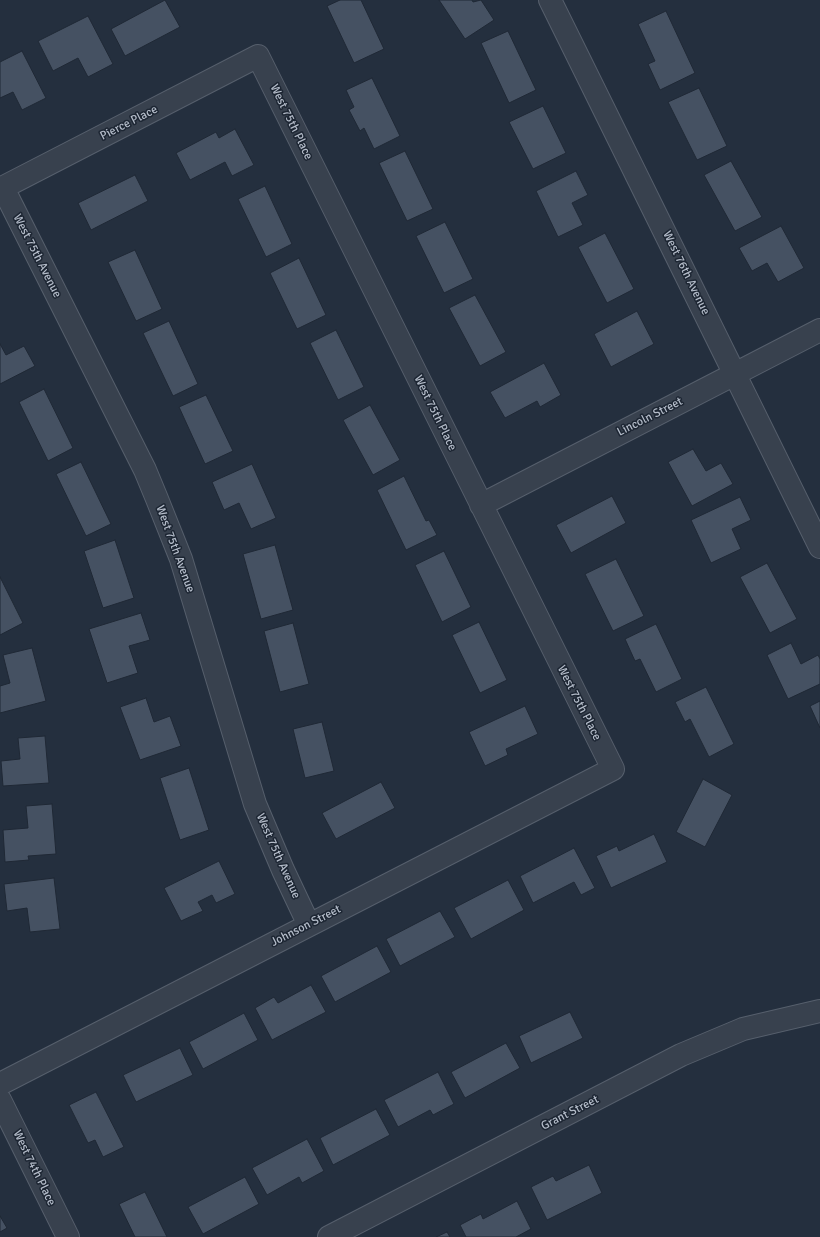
<!DOCTYPE html>
<html>
<head>
<meta charset="utf-8">
<style>
	body { margin:0 }
	canvas { display:block; background:#242f3e }
</style>
</head>
<body>
<canvas width="820" height="1237"></canvas>
<script>
const c = document.querySelector('canvas').getContext('2d');
c.lineJoin = 'round';
function fill(path, color) { c.fillStyle = color; c.fill(path, 'evenodd'); }
const toPath = rows => new Path2D(rows.map(r => 'M' + r).join(''));
function stroke(path, color, width, dash) { c.strokeStyle = color; c.lineWidth = width; c.lineCap = dash ? 'butt' : 'round'; c.setLineDash(dash || []); c.stroke(path); }
function drawText(font, color, halo, rows, align = 'center') {
  c.font = font + ' Signika,sans-serif'; c.lineWidth = 3; c.setLineDash([]); c.textBaseline = 'middle'; c.strokeStyle = halo; c.fillStyle = color; for (const [text, x, y, turn = 0] of rows) {
    c.save(); c.translate(x, y); c.rotate((+turn || 0) * Math.PI / 180); c.textAlign = isNaN(turn) ? turn : align; if (halo) c.strokeText(text, 0, 0); c.fillText(text, 0, 0); c.restore();
  }
}
const building = toPath([
	[165,0,180,27,125,56,111,29,165,0],
	[340,0,361,0,384,49,354,63,327,6,340,0],
	[439,0,472,0,473,2,481,0,494,20,465,39,439,0],
	[666,11,695,73,660,90,648,64,655,61,638,24,666,11],
	[88,16,113,64,88,77,78,58,53,71,38,41,88,16],
	[508,31,536,90,509,103,481,43,508,31],
	[22,51,46,98,22,110,13,92,0,98,0,62,22,51],
	[372,78,400,136,374,149,364,128,360,131,349,110,354,107,346,90,372,78],
	[699,88,727,146,697,160,668,102,699,88],
	[543,106,566,153,533,169,509,122,543,106],
	[235,129,254,165,232,176,225,162,190,180,176,153,216,132,219,138,235,129],
	[405,151,433,209,407,221,379,163,405,151],
	[731,161,762,217,735,231,704,175,731,161],
	[576,171,588,195,572,203,583,225,558,237,536,191,576,171],
	[135,175,148,201,91,230,78,203,135,175],
	[265,186,292,244,266,257,238,199,265,186],
	[445,222,473,279,444,293,416,236,445,222],
	[781,226,804,268,778,282,767,263,752,271,739,248,781,226],
	[605,233,634,289,607,303,578,247,605,233],
	[135,250,162,309,136,321,108,262,135,250],
	[299,258,326,315,297,329,270,273,299,258],
	[475,295,506,352,480,366,449,308,475,295],
	[637,311,654,344,611,367,594,334,637,311],
	[169,321,198,384,173,396,143,333,169,321],
	[336,330,364,387,338,400,310,343,336,330],
	[0,344,6,355,24,346,35,366,0,384,0,344],
	[544,363,561,395,540,407,537,401,505,418,490,392,544,363],
	[44,389,73,448,48,461,19,402,44,389],
	[206,395,233,451,205,464,179,407,206,395],
	[370,405,400,460,373,475,343,420,370,405],
	[693,449,706,471,721,463,733,484,692,506,668,462,693,449],
	[81,462,111,524,86,536,56,474,81,462],
	[252,464,276,518,251,529,239,503,224,510,212,482,252,464],
	[404,476,426,521,429,520,437,535,406,550,377,490,404,476],
	[612,496,626,523,571,553,556,525,612,496],
	[740,497,751,520,732,529,741,549,711,563,691,520,740,497],
	[115,540,134,598,103,608,84,551,115,540],
	[275,545,293,610,261,619,243,554,275,545],
	[444,551,471,607,442,622,415,565,444,551],
	[616,559,644,616,613,631,585,574,616,559],
	[767,563,797,619,770,633,740,577,767,563],
	[0,577,23,623,0,635,0,577],
	[141,613,150,640,129,646,138,673,107,683,89,629,141,613],
	[479,622,507,680,480,693,452,635,479,622],
	[293,623,309,684,280,692,264,631,293,623],
	[656,624,682,679,656,692,640,659,635,661,625,639,656,624],
	[791,643,801,664,818,655,820,659,820,684,788,699,767,655,791,643],
	[32,648,46,701,0,713,0,686,10,683,3,655,32,648],
	[706,687,734,744,709,757,690,719,685,722,675,702,706,687],
	[146,698,154,722,170,716,181,746,140,760,120,707,146,698],
	[820,701,820,728,810,706,820,701],
	[525,706,538,734,506,749,508,755,485,766,469,732,525,706],
	[322,722,334,771,305,778,293,729,322,722],
	[45,736,49,783,3,786,1,761,20,759,18,738,45,736],
	[189,768,209,830,180,840,160,778,189,768],
	[703,779,732,795,705,847,676,832,703,779],
	[381,782,395,808,336,839,322,813,381,782],
	[52,804,56,854,28,856,29,860,5,862,3,830,28,828,26,806,52,804],
	[654,834,667,862,611,888,596,856,617,846,619,851,654,834],
	[574,848,595,888,581,895,574,882,533,903,520,876,574,848],
	[219,861,235,894,216,903,212,895,198,902,203,911,181,921,164,888,219,861],
	[54,878,60,929,30,932,27,908,7,911,4,884,54,878],
	[508,880,524,910,471,939,454,908,508,880],
	[440,911,455,937,400,966,386,939,440,911],
	[377,946,391,972,335,1002,321,976,377,946],
	[311,985,326,1012,272,1040,255,1008,274,997,278,1003,311,985],
	[570,1012,583,1038,531,1063,519,1036,570,1012],
	[244,1013,258,1040,203,1069,189,1042,244,1013],
	[506,1043,520,1068,465,1098,451,1072,506,1043],
	[180,1048,193,1075,136,1102,123,1075,180,1048],
	[438,1072,454,1104,433,1115,430,1110,398,1127,384,1100,438,1072],
	[96,1092,124,1147,103,1157,95,1140,88,1143,69,1105,96,1092],
	[376,1109,390,1135,333,1165,320,1138,376,1109],
	[307,1139,324,1171,302,1183,299,1177,267,1195,252,1168,307,1139],
	[589,1165,602,1193,547,1220,531,1187,553,1176,556,1181,589,1165],
	[245,1177,259,1204,203,1234,188,1207,245,1177],
	[145,1192,167,1237,135,1237,119,1204,145,1192],
	[517,1201,531,1229,516,1237,466,1237,460,1225,481,1214,483,1219,517,1201],
	[0,1216,7,1228,0,1232,0,1216],
	[447,1232,450,1237,436,1237,447,1232]
]);
fill(building, '#455162');
stroke(building, '#1f2835', 1);
const minor = toPath([
	[550,0,820,547],
	[3,188,145,470,157,499,181,559,255,804,283,870,309,925],
	[0,189,258,56,613,769,0,1084],
	[481,505,820,330],
	[0,1100,68,1237],
	[329,1237,681,1055,743,1029,820,1011]
]);
stroke(minor, '#565f6c', 24);
stroke(minor, '#38414e', 22);
drawText('12px', '#b4bcc9', '#1d2633', [
	["West 75th Place",291,122,64],
	["Pierce Place",129,123,-27],
	["West 75th Avenue",37,256,63],
	["West 76th Avenue",686,273,64],
	["West 75th Place",435,413,64],
	["Lincoln Street",650,417,-27],
	["West 75th Avenue",175,549,70],
	["West 75th Place",579,703,63],
	["West 75th Avenue",278,856,66],
	["Johnson Street",306,926,-27],
	["Grant Street",570,1113,-27],
	["West 74th Place",34,1168,64]
]);
</script>
</body>
</html>
